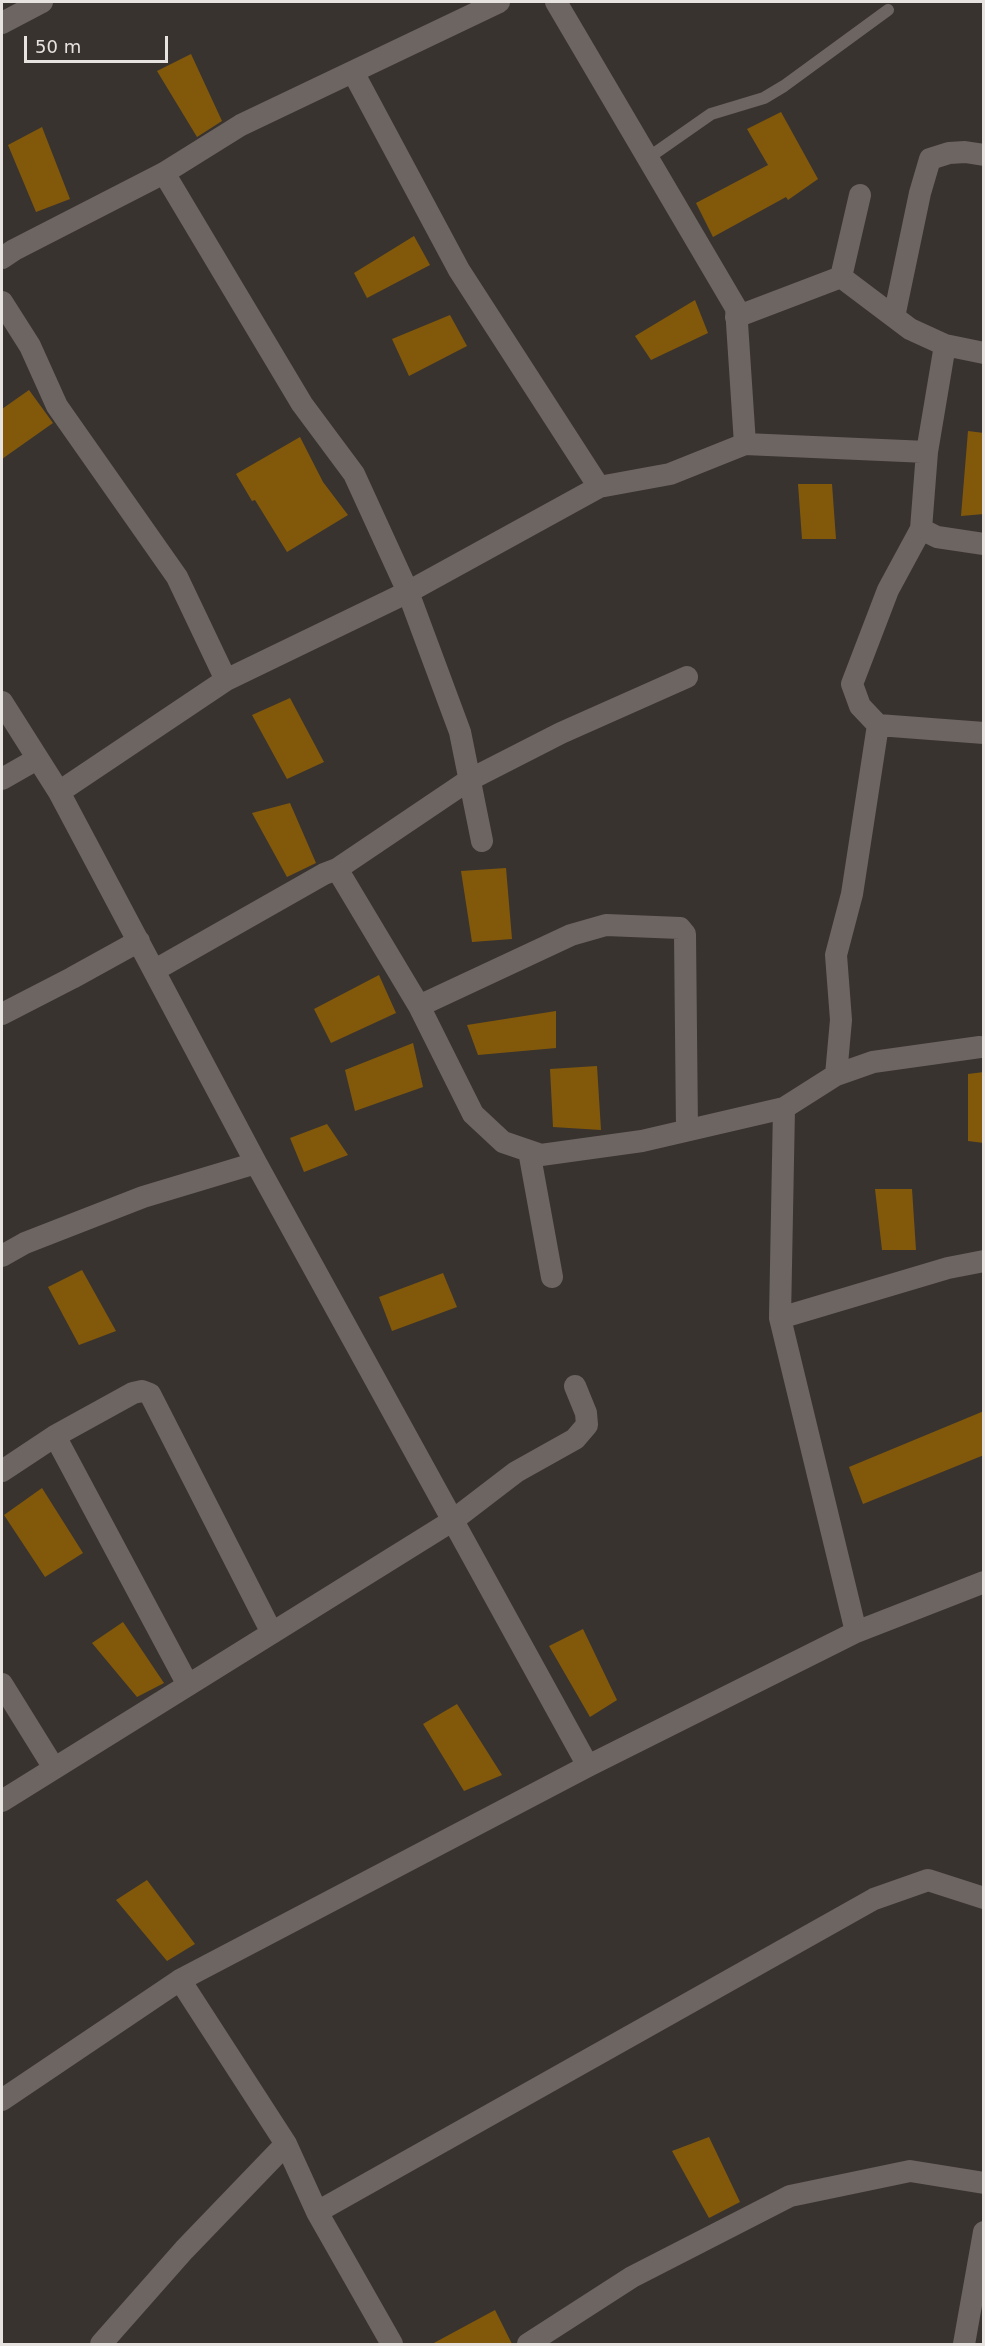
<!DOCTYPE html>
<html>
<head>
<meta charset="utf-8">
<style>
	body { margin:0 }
	#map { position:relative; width:985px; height:2346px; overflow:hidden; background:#39332f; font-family:"DejaVu Sans",sans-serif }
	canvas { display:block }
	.frame { position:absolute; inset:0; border:3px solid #e7e3e0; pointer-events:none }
	.scale { position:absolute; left:24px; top:36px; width:144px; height:27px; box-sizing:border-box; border:3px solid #e7e3e0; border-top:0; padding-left:8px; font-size:18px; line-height:21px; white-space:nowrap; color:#e7e3e0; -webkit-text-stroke:4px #39332f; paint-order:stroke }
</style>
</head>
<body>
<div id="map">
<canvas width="985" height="2346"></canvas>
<div class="frame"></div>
<div class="scale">50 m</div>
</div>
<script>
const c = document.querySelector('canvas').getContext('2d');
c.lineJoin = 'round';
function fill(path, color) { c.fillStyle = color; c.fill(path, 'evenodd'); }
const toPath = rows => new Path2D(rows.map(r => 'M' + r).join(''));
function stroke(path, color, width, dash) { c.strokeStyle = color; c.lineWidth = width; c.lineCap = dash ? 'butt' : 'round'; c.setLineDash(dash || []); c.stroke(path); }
fill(toPath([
	[191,54,222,121,197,137,157,71],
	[781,112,818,179,788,200,786,197,713,237,696,203,768,165,747,129],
	[42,127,70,199,36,212,8,145],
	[414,236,430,265,367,298,354,273],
	[695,300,708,333,651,360,635,336],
	[450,315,467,346,409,376,392,339],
	[29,390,53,423,2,459,2,409],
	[968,431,984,433,984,514,961,516],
	[300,437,323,482,348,515,287,552,255,500,252,501,236,474],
	[798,484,832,484,836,539,802,539],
	[290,698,324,762,287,779,252,715],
	[290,803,316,863,287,877,252,813],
	[506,868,512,939,472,942,461,871],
	[379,975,396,1013,331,1043,314,1009],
	[556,1011,556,1048,478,1055,467,1025],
	[413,1043,423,1087,355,1111,345,1070],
	[597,1066,601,1130,553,1127,550,1069],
	[984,1072,984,1143,968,1141,968,1074],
	[327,1124,348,1155,304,1172,290,1138],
	[875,1189,912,1189,916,1250,882,1250],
	[82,1270,116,1331,79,1345,48,1287],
	[443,1273,457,1307,392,1331,379,1297],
	[984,1411,984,1455,863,1504,849,1467],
	[42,1488,83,1553,45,1577,4,1515],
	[123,1622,164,1683,137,1697,92,1643],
	[583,1629,617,1700,590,1717,549,1646],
	[457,1704,502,1775,464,1791,423,1724],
	[147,1880,195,1944,167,1961,116,1900],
	[709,2137,740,2202,709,2218,672,2151],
	[495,2310,512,2344,432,2344]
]), '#82590b');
stroke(toPath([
	[648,158,711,114,764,98,784,86,888,10]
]), '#6d6561', 12);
stroke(toPath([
	[556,2,736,308,745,444],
	[2,23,42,2],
	[353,72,459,270,599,487],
	[164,173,302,404,354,474,408,592,460,732,482,841],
	[2,258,14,250,164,173,241,125,499,2],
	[841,277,910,329,945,345,984,353],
	[841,277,860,195],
	[2,302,30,346,57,406,177,577,226,680],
	[736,317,841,277],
	[894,317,920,193,930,159,949,153,965,152,984,155],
	[945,345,927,452,921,529,937,537,984,544],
	[2,702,59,792,256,1163,588,1766],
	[878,725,860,706,852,684,888,590,921,529],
	[2,779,37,759],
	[59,792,226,680,408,592,599,487,670,474,745,444,927,452],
	[337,869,419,1006,571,935,606,925,680,928,685,934,687,1130],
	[155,970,324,874,337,869,469,780,561,733,687,677],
	[419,1006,473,1114,503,1142,541,1155,642,1141,784,1108,836,1075,873,1062,980,1047],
	[2,1014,72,978,139,941],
	[836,1075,841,1020,836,955,852,894,878,725,984,733],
	[529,1151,552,1277],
	[2,1256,25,1243,143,1197,256,1163],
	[780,1318,784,1108],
	[55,1436,188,1685],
	[2,1471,55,1436,133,1393,142,1391,150,1394,272,1633],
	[856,1632,780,1318,948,1268,984,1261],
	[2,1684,54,1768],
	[2,1801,452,1521,516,1472,575,1439,587,1425,586,1413,575,1386],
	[180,1980,286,2144,317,2212,392,2344],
	[2,2100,180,1980,588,1766,856,1632,984,1582],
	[317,2212,874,1899,928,1880,984,1898],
	[101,2344,184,2250,286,2144],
	[528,2344,632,2277,790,2196,910,2171,984,2183],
	[964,2344,984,2232]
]), '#6d6561', 22);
</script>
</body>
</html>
